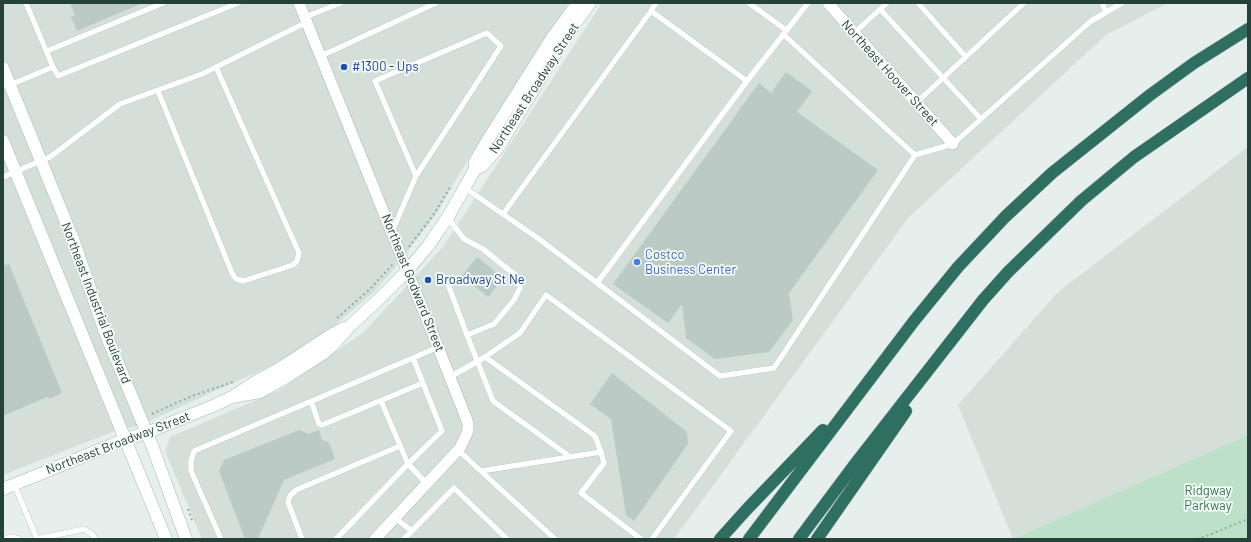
<!DOCTYPE html>
<html>
<head>
<meta charset="utf-8">
<style>
	body { margin:0 }
	#map { position:relative; width:1251px; height:542px; overflow:hidden; background:#e6efeb; font-family:Barlow,sans-serif }
	canvas { display:block }
	.frame { position:absolute; inset:0; border:4px solid #24423a; pointer-events:none }
</style>
</head>
<body>
<div id="map">
<canvas width="1251" height="542"></canvas>
<div class="frame"></div>
</div>
<script>
const c = document.querySelector('canvas').getContext('2d');
c.lineJoin = 'round';
function fill(path, color) { c.fillStyle = color; c.fill(path, 'evenodd'); }
const toPath = rows => new Path2D(rows.map(r => 'M' + r).join(''));
function stroke(path, color, width, dash) { c.strokeStyle = color; c.lineWidth = width; c.lineCap = dash ? 'butt' : 'round'; c.setLineDash(dash || []); c.stroke(path); }
function drawText(font, color, halo, rows, align = 'center') {
  c.font = font + ' Barlow,sans-serif'; c.lineWidth = 3.5; c.setLineDash([]); c.textBaseline = 'middle'; c.strokeStyle = halo; c.fillStyle = color; for (const [text, x, y, turn = 0] of rows) {
    c.save(); c.translate(x, y); c.rotate((+turn || 0) * Math.PI / 180); c.textAlign = isNaN(turn) ? turn : align; if (halo) c.strokeText(text, 0, 0); c.fillText(text, 0, 0); c.restore();
  }
}
fill(toPath([
	[3,3,569,3,542,42,458,176,437,213,393,270,374,292,322,336,298,351,266,368,138,426,117,430,3,475],
	[602,3,1168,3,1106,35,908,218,674,539,202,539,165,451,170,437,280,390,364,332,443,247],
	[1248,147,1248,435,1013,539,958,405,1058,292]
]), '#d4dfda');
fill(toPath([
	[1248,435,1248,539,1013,539,1087,506]
]), '#bfe0c8');
fill(toPath([
	[70,3,143,3,77,31,71,17,75,15],
	[786,72,812,91,797,112,878,170,789,293,793,320,769,352,715,359,686,338,682,304,668,323,613,284,759,83,771,93],
	[477,257,503,278,488,297,462,276],
	[9,264,62,393,49,399,47,397,3,416,3,266],
	[612,373,687,432,688,444,634,521,626,515,611,419,590,404],
	[299,430,309,434,319,430,322,440,329,442,335,459,284,480,258,539,245,539,219,471,224,460]
]), '#bbcac4');
const lane = toPath([
	[749,3,786,30],
	[918,3,966,57],
	[1102,3,1106,12],
	[880,9,981,119],
	[651,11,656,3],
	[305,17,341,3],
	[854,33,887,3],
	[47,51,163,3],
	[321,56,436,3],
	[53,67,58,76,238,3],
	[10,85,53,67,26,3],
	[158,91,232,273,236,279,243,281,293,265,297,261,299,253,216,67],
	[916,103,1024,3],
	[915,155,953,144,1091,21,1122,3],
	[3,177,50,157,120,104,202,74,307,22],
	[465,188,539,239,720,376,774,368,915,155,783,34],
	[503,214,651,11,747,81],
	[448,218,464,239,483,249,515,275,520,283,520,288,514,300,494,324,467,335,449,287],
	[392,232,416,176,501,46,487,33,375,81,416,176],
	[597,283,747,81,808,3],
	[467,335,493,401,569,456],
	[485,357,520,333,546,295,731,431,652,539],
	[413,358,438,347],
	[450,377,485,357,595,436,601,452],
	[311,401,319,424,322,425,423,383],
	[381,401,408,464,427,484],
	[458,450,555,539],
	[481,471,601,452,604,463,581,493,641,539],
	[14,484,37,539],
	[395,518,412,531],
	[5,539,11,537,19,539],
	[37,539,84,529,93,535,95,539],
	[221,539,191,471,191,461,194,451,413,358,442,431,408,464,336,539],
	[302,539,288,502,290,496,296,490,400,446],
	[404,539,454,488,507,539]
]);
const street = toPath([
	[299,3,438,347,468,423,468,431,460,448,375,539],
	[828,3,953,144]
]);
const secondary = toPath([
	[3,68,73,239,105,332,153,448,186,539],
	[3,141,166,539],
	[475,169,482,166,498,148,564,39,590,3],
	[232,397,260,392,285,378,324,353,332,346,351,325,377,301,407,271,428,246,448,217,475,169,475,162,489,138,554,35,578,3],
	[3,489,126,439,146,433,215,405,232,397,260,379,279,369,331,335,344,328]
]);
const highway = toPath([
	[720,539,748,508,823,430],
	[749,539,914,321,958,267,1005,217,1052,173,1150,95,1194,63,1248,29],
	[799,539,855,464,983,300,1008,272,1081,201,1134,157,1248,78],
	[817,539,906,411]
]);
stroke(lane, '#a8b8b2', 6);
stroke(street, '#a8b8b2', 12);
stroke(secondary, '#a4bbb3', 13);
stroke(highway, '#c2cac8', 13);
stroke(toPath([
	[409,247,434,214,451,186],
	[337,318,369,290,394,263],
	[152,414,192,396,233,382],
	[188,509,192,520],
	[1197,539,1209,535,1248,519]
]), '#86b3a5', 2, [2, 3]);
stroke(lane, '#fff', 5.5);
stroke(street, '#fff', 11);
stroke(secondary, '#fff', 12);
stroke(highway, '#2f6f62', 12);
for (const [x, y, r, color] of [
	[344,67,4,"#1a4fb4"],
	[637,262,4,"#3f7fe0"],
	[428,280,4,"#1a4fb4"]
]) { const dot = new Path2D(); dot.arc(x, y, r, 0, 2 * Math.PI); c.fillStyle = color; c.fill(dot); stroke(dot, '#f7fbf9', 1.5); }
drawText('13px', '#164399', '#f7fbf9', [
	["#1300 - Ups",352,67],
	["Broadway St Ne",436,280]
], 'left');
drawText('13px', '#24423a', '#f7fbf9', [
	["Northeast Hoover Street",890,73,48],
	["Northeast Broadway Street",534,88,-57],
	["Northeast Godward Street",413,283,68],
	["Northeast Industrial Boulevard",96,303,69],
	["Northeast Broadway Street",118,443,-21]
]);
drawText('13px', '#366cbe', '#f7fbf9', [
	["Costco",645,255],
	["Business Center",645,270]
], 'left');
drawText('13px', '#2d7a4b', '#f7fbf9', [
	["Ridgway",1208,491],
	["Parkway",1208,506]
]);
</script>
</body>
</html>
